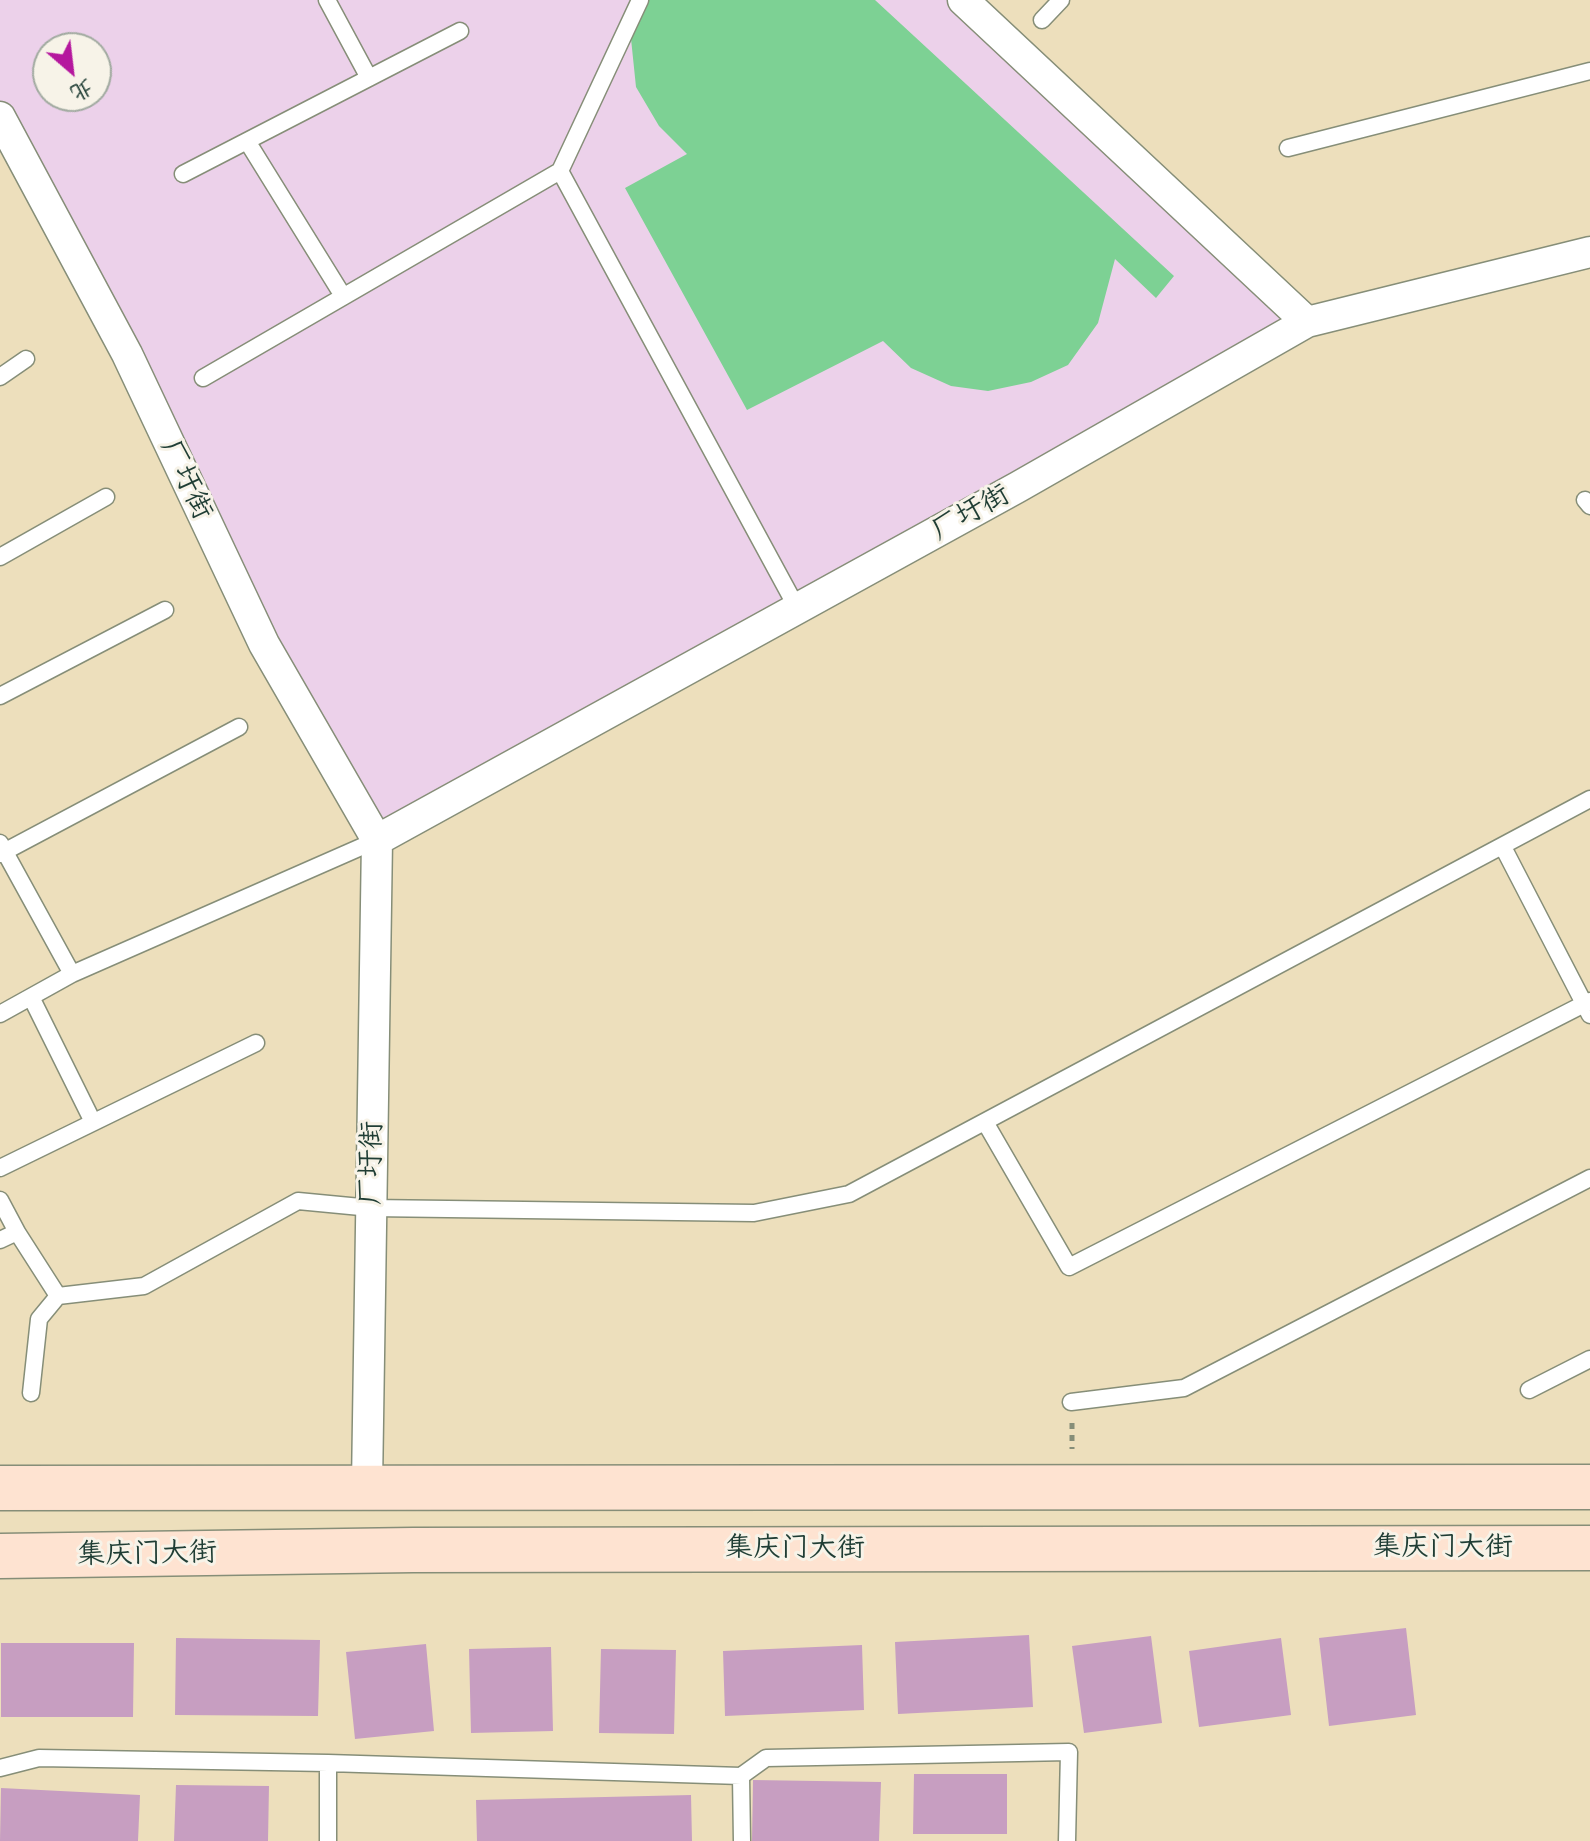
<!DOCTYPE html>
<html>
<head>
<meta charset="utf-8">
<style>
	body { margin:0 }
	#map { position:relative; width:1590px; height:1841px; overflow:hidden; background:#eddfbc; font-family:"Patrick Hand","LXGW WenKai TC",sans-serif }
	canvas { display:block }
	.north { position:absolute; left:32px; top:32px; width:80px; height:80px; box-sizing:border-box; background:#f7f3e8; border:2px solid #a1aaa0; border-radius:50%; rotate:152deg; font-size:22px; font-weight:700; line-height:32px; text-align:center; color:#1f3d34 }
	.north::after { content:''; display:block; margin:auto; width:28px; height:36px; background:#b5179e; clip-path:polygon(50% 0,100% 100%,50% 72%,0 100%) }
</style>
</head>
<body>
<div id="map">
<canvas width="1590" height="1841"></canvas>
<div class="north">北</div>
</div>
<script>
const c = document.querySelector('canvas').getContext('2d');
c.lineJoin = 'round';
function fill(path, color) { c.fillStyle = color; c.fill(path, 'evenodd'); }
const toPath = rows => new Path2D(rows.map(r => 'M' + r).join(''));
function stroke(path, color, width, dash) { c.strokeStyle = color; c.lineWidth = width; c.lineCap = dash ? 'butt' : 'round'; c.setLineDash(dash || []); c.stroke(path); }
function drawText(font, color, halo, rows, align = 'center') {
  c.font = font + ' "Patrick Hand","LXGW WenKai TC",sans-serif'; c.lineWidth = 6; c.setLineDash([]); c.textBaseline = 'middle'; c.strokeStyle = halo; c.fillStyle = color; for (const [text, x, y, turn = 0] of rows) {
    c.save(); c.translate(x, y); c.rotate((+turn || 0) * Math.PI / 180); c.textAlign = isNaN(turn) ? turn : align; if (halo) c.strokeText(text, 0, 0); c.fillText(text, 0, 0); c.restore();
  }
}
fill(toPath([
	[0,0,963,0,1307,322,377,840,0,117],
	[48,48,96,48,96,96,48,96]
]), '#ecd1ea');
fill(toPath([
	[642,0,875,0,1174,276,1156,298,1115,259,1098,323,1068,365,1031,382,988,391,951,386,911,368,883,341,747,410,625,188,687,154,659,126,636,87,630,29]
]), '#7dd194');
fill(toPath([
	[1406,1628,1416,1715,1329,1726,1319,1638],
	[1029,1635,1033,1707,898,1714,895,1642],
	[1151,1636,1162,1723,1084,1733,1072,1646],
	[176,1638,320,1640,318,1716,175,1715],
	[1281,1638,1291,1715,1199,1727,1189,1651],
	[1,1643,134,1643,133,1717,1,1717],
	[426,1644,434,1731,355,1739,346,1652],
	[862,1645,864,1710,725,1716,723,1651],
	[551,1647,553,1731,471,1733,469,1649],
	[601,1649,676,1650,674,1734,599,1733],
	[914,1774,1007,1774,1007,1834,913,1834],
	[753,1780,881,1782,879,1841,752,1841],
	[176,1785,269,1786,268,1841,174,1841],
	[1,1788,140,1795,138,1841,0,1841],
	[691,1795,692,1841,477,1841,476,1800]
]), '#c79ec1');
const lane = toPath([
	[327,0,369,78],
	[640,0,560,171,797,608],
	[1042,20,1061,0],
	[247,141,343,296],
	[1288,148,1590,71],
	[183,174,460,31],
	[0,377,26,359],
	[203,378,560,171],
	[1585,500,1590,506],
	[0,557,106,497],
	[0,696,165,610],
	[0,843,72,974],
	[1503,847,1590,1015],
	[0,854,239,727],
	[31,997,92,1120],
	[0,1014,72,974,377,840],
	[985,1122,1069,1267,1590,1001],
	[0,1168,256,1043],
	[0,1200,17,1232],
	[0,1240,17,1232,58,1296,144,1286,298,1201,371,1208,754,1213,849,1194,1590,799],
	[1529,1390,1590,1359],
	[31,1393,39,1319,58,1296],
	[1071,1402,1184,1388,1590,1178],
	[0,1768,39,1758,328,1763],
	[741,1776,742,1841],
	[328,1841,328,1763,741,1776,766,1758,1069,1752,1067,1841]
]);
const street = toPath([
	[963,0,1307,322],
	[0,117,127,354,264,644,377,840,367,1485],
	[377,840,1018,487,1307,322,1590,252]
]);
const secondary = toPath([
	[0,1488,1590,1487],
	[0,1556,413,1550,1590,1548]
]);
stroke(lane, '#868e78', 19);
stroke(street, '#868e78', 33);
stroke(secondary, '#868e78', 47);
stroke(toPath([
	[1072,1423,1072,1449]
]), '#868e78', 5, [6, 6]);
stroke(lane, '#fff', 16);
stroke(street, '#fff', 30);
stroke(secondary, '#fee3d1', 44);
drawText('28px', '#1f3d34', '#f7f3e8', [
	["厂圩街",186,480,65],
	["厂圩街",971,513,-29],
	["厂圩街",372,1163,-89],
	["集庆门大街",1443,1548],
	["集庆门大街",795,1549],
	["集庆门大街",147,1554,-1]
]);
</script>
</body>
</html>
